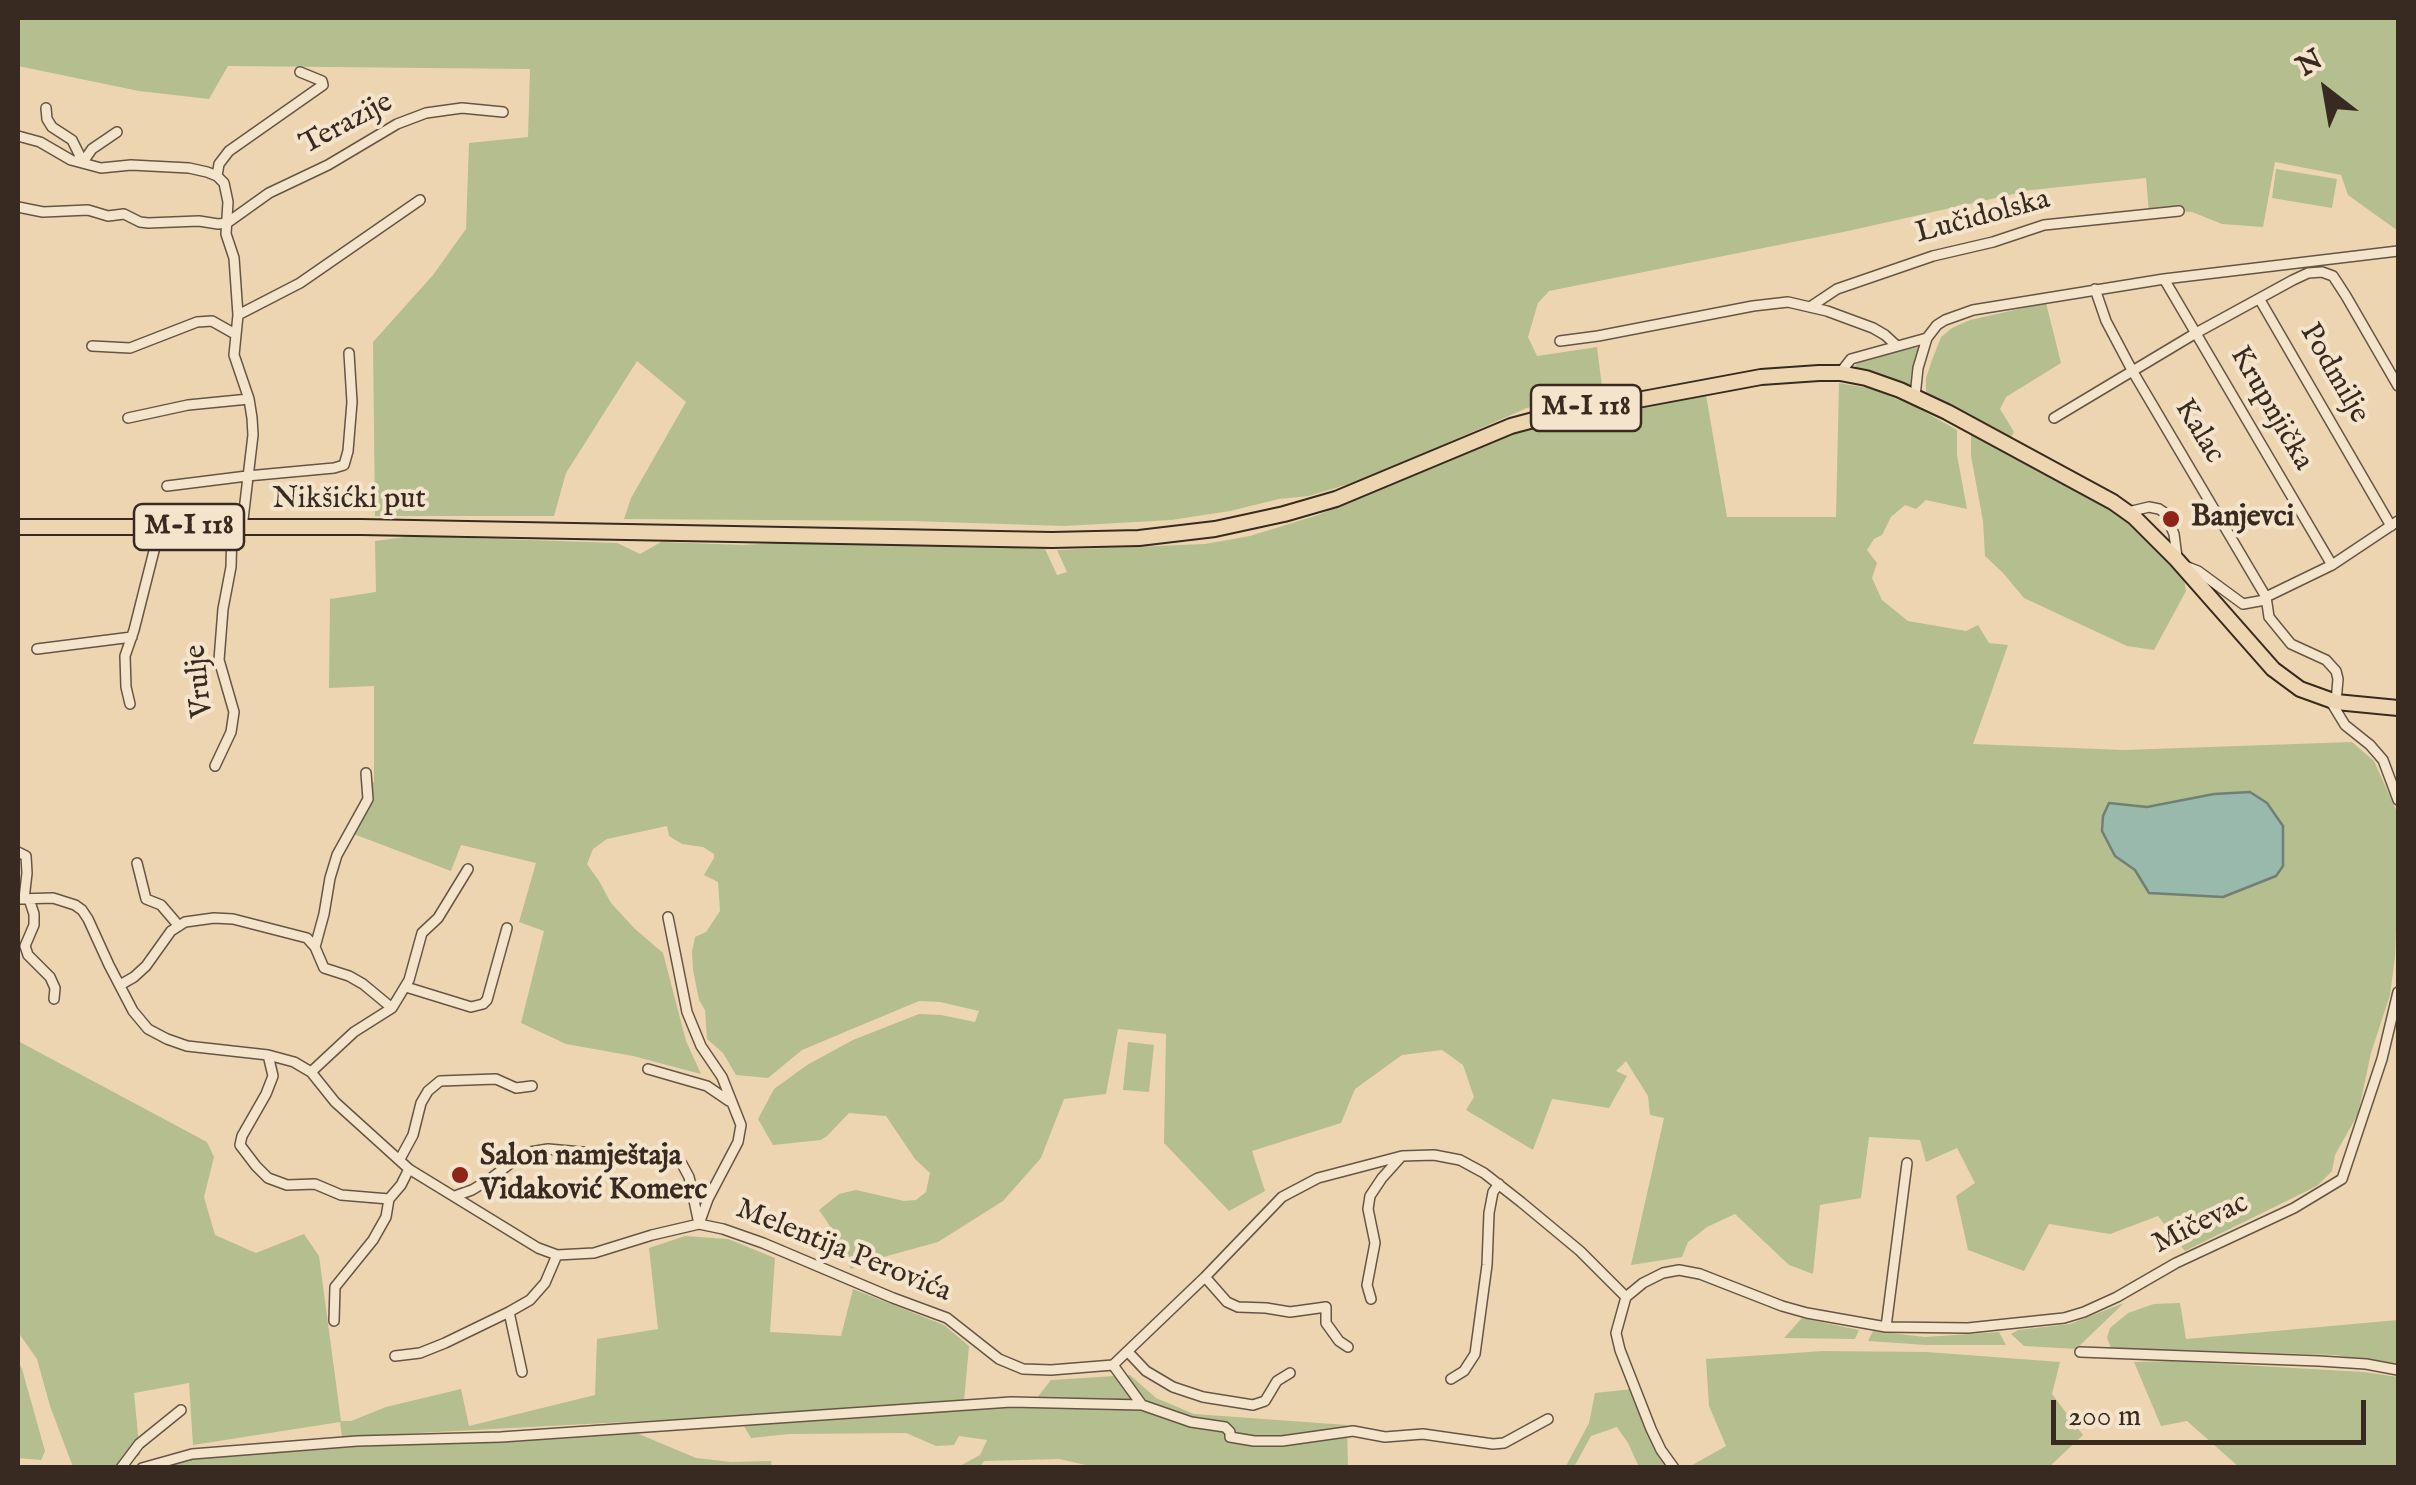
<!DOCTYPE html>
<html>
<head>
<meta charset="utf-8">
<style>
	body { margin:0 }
	#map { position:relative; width:2416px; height:1485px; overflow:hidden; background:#eed5b1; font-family:"IM FELL English",serif }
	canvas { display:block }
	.frame { position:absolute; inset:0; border:20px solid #382a20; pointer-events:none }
	.north { position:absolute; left:2276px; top:40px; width:100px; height:100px; -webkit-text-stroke:8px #f4e4cc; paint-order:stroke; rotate:329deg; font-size:28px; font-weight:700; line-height:40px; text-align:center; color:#382a20 }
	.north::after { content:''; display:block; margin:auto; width:35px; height:45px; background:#382a20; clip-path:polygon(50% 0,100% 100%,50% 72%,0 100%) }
	.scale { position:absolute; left:2051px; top:1400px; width:315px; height:45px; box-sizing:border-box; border:5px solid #382a20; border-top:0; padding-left:12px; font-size:30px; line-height:35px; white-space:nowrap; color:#382a20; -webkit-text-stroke:8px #f4e4cc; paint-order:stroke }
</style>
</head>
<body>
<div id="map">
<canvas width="2416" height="1485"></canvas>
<div class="frame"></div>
<div class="north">N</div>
<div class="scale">200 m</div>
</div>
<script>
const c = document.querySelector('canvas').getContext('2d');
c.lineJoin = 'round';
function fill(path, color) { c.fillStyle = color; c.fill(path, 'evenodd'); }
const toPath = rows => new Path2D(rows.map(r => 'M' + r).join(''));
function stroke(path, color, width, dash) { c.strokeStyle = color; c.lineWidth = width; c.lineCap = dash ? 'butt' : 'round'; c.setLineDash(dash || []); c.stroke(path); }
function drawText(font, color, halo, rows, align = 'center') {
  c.font = font + ' "IM FELL English",serif'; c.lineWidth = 8; c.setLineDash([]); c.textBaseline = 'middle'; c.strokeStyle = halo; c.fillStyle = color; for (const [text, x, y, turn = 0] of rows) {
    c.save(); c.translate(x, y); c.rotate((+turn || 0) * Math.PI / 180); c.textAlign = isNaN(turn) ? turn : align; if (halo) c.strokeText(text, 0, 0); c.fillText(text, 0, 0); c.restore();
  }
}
fill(toPath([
	[18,18,2398,18,2398,231,2348,195,2341,175,2275,162,2263,227,2222,224,2192,212,2179,211,2149,213,2146,178,2031,190,1848,231,1549,291,1538,303,1528,337,1537,356,1597,347,1603,395,1527,408,1362,480,1309,496,1279,499,1230,511,1171,520,1064,526,912,521,624,519,631,498,686,402,637,361,566,473,554,516,375,516,373,342,433,275,466,229,469,143,528,137,530,69,228,66,209,99,139,91,18,66],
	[2276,169,2337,179,2332,208,2272,198],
	[2046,303,2061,363,2006,397,2000,409,2014,432,2009,441,1926,395,1926,378,1932,360,1941,337,1952,328,1970,320],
	[1918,347,1911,386,1906,388,1856,371,1855,366,1858,362,1867,358],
	[1839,383,1873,389,1916,407,1957,430,1957,455,1967,509,1926,500,1916,509,1905,505,1891,517,1882,535,1874,539,1867,550,1877,563,1872,578,1882,600,1908,621,1966,631,1978,625,1989,643,2008,645,1973,744,2124,750,2352,742,2374,761,2397,812,2398,874,2395,957,2390,995,2371,1053,2358,1114,2335,1155,2332,1171,2317,1186,2185,1251,2158,1216,2110,1234,2049,1224,2024,1271,1968,1250,1956,1196,1975,1183,1957,1148,1926,1162,1920,1140,1869,1137,1861,1198,1820,1205,1813,1274,1789,1265,1735,1214,1707,1227,1688,1242,1682,1257,1631,1265,1664,1118,1650,1115,1648,1096,1626,1061,1616,1071,1627,1076,1609,1108,1552,1099,1533,1150,1466,1110,1474,1097,1463,1065,1442,1050,1402,1055,1355,1089,1341,1123,1252,1151,1265,1191,1229,1211,1164,1143,1166,1034,1118,1029,1106,1094,1064,1099,1041,1158,1003,1201,938,1242,869,1261,851,1269,828,1223,819,1210,839,1194,856,1190,904,1201,916,1200,926,1192,930,1173,915,1159,886,1116,849,1113,827,1136,821,1140,773,1145,758,1119,774,1089,807,1065,853,1040,919,1014,941,1015,975,1022,979,1011,940,1002,919,1001,802,1050,768,1078,736,1075,723,1053,707,1039,705,1010,699,1000,693,970,692,952,695,937,706,932,720,911,718,882,704,875,714,858,714,854,703,847,682,844,669,836,667,826,607,839,593,849,587,864,599,881,611,903,635,929,663,953,686,1041,701,1074,633,1056,566,1044,521,1023,544,931,519,922,536,863,461,845,451,871,351,833,368,799,366,783,374,782,374,686,329,688,330,599,376,592,375,541,412,536,617,543,640,554,661,542,743,545,778,543,867,543,1045,549,1057,575,1067,572,1057,550,1205,544,1250,536,1318,515,1448,462,1487,442,1522,431,1706,395,1727,517,1836,517],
	[2214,794,2276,876,2223,897,2150,893,2135,870,2147,807],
	[1971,433,2109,505,2134,524,2167,556,2184,579,2186,591,2154,650,2127,646,2024,598,2003,573,1985,556,1983,521,1971,456],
	[18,1041,207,1142,214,1157,204,1197,215,1235,256,1253,304,1234,319,1256,341,1421,351,1421,386,1407,461,1389,469,1426,595,1395,597,1339,658,1329,649,1248,685,1236,728,1239,775,1258,770,1332,841,1336,853,1289,944,1325,969,1346,964,1401,1036,1399,1051,1380,1130,1375,1156,1398,1194,1414,1347,1425,1348,1467,1099,1468,1059,1459,984,1461,980,1467,958,1467,980,1455,987,1440,959,1436,954,1445,936,1446,906,1433,789,1434,751,1438,738,1416,342,1437,340,1422,193,1445,189,1383,134,1393,140,1455,118,1467,73,1467,50,1406,37,1359,18,1332],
	[1128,1042,1154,1045,1149,1092,1123,1090],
	[2124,1303,2076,1349,2024,1346,2011,1334,2018,1330,2070,1324],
	[2180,1303,2186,1339,2398,1320,2398,1365,2335,1355,2111,1348,2107,1338,2110,1328,2128,1313,2154,1304],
	[1802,1318,1859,1330,1855,1339,1784,1338],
	[1873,1331,1925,1337,1999,1332,2006,1345,1926,1345,1868,1341],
	[1823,1351,1927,1352,2060,1362,2052,1394,2083,1435,2049,1467,1689,1467,1726,1446,1709,1406,1706,1359],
	[18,1361,22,1369,45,1451,41,1460,18,1458],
	[2171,1361,2364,1372,2398,1377,2398,1467,2239,1467,2187,1421,2161,1426,2134,1362],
	[1633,1389,1674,1467,1639,1467,1628,1443,1617,1427,1591,1436,1574,1467,1565,1468,1589,1423,1595,1393],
	[627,1429,696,1458,731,1462,771,1461,772,1467,142,1468,192,1454]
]), '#b4be8f');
const water = toPath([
	[2250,792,2267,803,2283,826,2283,866,2276,876,2223,897,2149,893,2135,870,2115,856,2102,831,2103,816,2109,803,2147,807,2214,794,2250,792]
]);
fill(water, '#99b9ac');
stroke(water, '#728074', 2.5);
const street = toPath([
	[46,108,47,119,52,127,72,140,83,162],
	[18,136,40,142,71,160,101,168,131,165,189,168,207,172,217,176,224,183,228,202,226,234,234,258,238,315,234,355,249,399,252,418,253,435,242,528],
	[83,162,92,149,117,132],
	[217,176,219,164,229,151,323,85,322,81,300,72],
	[18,207,43,212,88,210,108,216,124,214,140,222,148,223,199,221,218,224,227,223,269,193,328,165,397,124,426,113,462,108,503,112],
	[2164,279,2332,565],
	[2095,289,2106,321,2133,372,2266,597],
	[2260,300,2391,526],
	[1810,307,1837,289,1933,256,1993,242,2044,225,2179,211],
	[238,315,300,283,420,200],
	[1560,341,1598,336,1753,306,1788,302,1827,311,1873,328,1885,335,1897,346],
	[92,346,130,348,197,322,212,321,235,334],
	[1840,373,1851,359,1927,338,1937,325,1945,320,1973,310,2164,279,2398,251],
	[1915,397,1918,368,1927,338],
	[128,418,188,405,249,399],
	[2054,418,2196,333,2293,280,2308,273,2322,272,2333,276,2346,296,2398,386],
	[167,486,247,476,334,468,344,465,348,451,352,402,349,353],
	[2128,512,2149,507,2159,509,2165,513,2174,534,2177,557],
	[2185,566,2198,571,2243,604,2265,600],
	[37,649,132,637],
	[2331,702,2345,725,2370,745,2383,760,2398,800],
	[2336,702,2338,679,2336,671,2326,660,2291,644,2269,617,2266,597,2332,565,2398,521],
	[130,704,126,687,125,656,134,630,160,527],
	[215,766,231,732,234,712,219,660,223,609,231,567,232,528],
	[18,852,26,856,27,873,24,899],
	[137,863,146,899,161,905,179,926],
	[18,899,53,898,75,905,82,910,88,919,109,965,133,1011,148,1029,167,1039,187,1046,268,1055,294,1062,311,1072,335,1102,409,1169,538,1248,557,1255,594,1253,652,1235,699,1224,723,1229,763,1243,893,1298,947,1318,999,1359,1023,1369,1051,1370,1113,1365,1205,1277,1282,1197,1318,1178,1402,1156,1434,1155,1460,1160,1484,1173,1521,1202,1580,1251,1626,1297,1616,1333,1620,1350,1651,1429,1661,1450,1674,1468],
	[29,899,34,914,34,925,25,946,28,955,50,977,55,988,54,999],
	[315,947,324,914,330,878,337,855,368,799,366,773],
	[120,985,134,977,146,966,171,931,185,922,214,918,233,919,307,938,315,947,324,968,349,976,363,984,392,1008],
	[406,987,471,1007,483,1004,487,1000,507,928],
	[268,1055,273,1076,266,1094,242,1136,240,1145,256,1166,268,1178,287,1185,315,1184,341,1195,389,1199,401,1185,409,1169],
	[648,1069,707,1086,729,1101],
	[311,1072,354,1032,392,1008,409,980,422,933,438,918,468,869],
	[400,1159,413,1135,421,1103,428,1091,440,1081,496,1079,516,1088,532,1086],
	[455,1196,472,1190,490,1179,524,1153,548,1149,616,1155,649,1154,669,1156,682,1164,689,1177,699,1224,708,1199,738,1142,741,1125,722,1077,701,1046,687,1012,668,917],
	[1205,1277,1227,1302,1238,1307,1266,1308,1290,1312,1326,1307,1326,1323,1339,1341,1348,1347],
	[1626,1297,1643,1283,1663,1273,1679,1270,1700,1274,1782,1306,1807,1313,1886,1327,1968,1328,2064,1318,2084,1312,2117,1297,2176,1263,2294,1208,2342,1179,2382,1059,2398,992],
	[1371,1299,1367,1285,1375,1243,1368,1209,1370,1196,1382,1178,1400,1158],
	[509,1312,522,1372],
	[334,1321,335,1287,373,1240,386,1217,389,1199],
	[1886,1327,1907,1163],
	[1128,1352,1146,1371,1173,1387,1203,1397,1253,1405,1265,1401,1277,1381,1290,1373],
	[2080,1352,2319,1361,2366,1364,2398,1370],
	[395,1356,420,1353,445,1343,509,1312,530,1300,545,1283,557,1255],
	[1113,1365,1142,1405,1191,1422,1225,1427,1230,1432,1230,1437,1254,1441,1282,1441,1353,1431,1385,1437,1423,1434,1493,1444,1504,1443,1548,1419],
	[1451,1379,1464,1371,1475,1354,1487,1265,1489,1213,1493,1192,1499,1184],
	[121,1468,139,1444,181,1410],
	[142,1468,192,1454,357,1441,501,1437,1011,1402,1142,1405]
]);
const primary = toPath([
	[18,527,361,527,1052,540,1139,538,1215,529,1284,514,1336,499,1511,426,1541,418,1761,377,1819,373,1840,373,1866,378,1900,390,1947,412,2113,502,2134,517,2177,560,2273,669,2300,689,2336,702,2398,708]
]);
stroke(street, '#654', 12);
stroke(primary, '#382a20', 18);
stroke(street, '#f4e4cc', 9);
stroke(primary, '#eed5b1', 14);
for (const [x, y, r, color] of [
	[2171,519,10,"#8f2418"],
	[460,1175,10,"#8f2418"]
]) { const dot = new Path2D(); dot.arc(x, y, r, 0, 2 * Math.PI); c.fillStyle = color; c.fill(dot); stroke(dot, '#f4e4cc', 4); }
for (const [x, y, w] of [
	[1586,408,110],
	[189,527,110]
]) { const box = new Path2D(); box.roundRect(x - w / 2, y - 23, w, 46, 8); c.fillStyle = '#f4e4cc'; c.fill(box); stroke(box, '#382a20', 2.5); }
drawText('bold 28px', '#382a20', null, [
	["M-I 118",1586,408],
	["M-I 118",189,527]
]);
drawText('30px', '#382a20', '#f4e4cc', [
	["Terazije",347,125,-28],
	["Lučidolska",1983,218,-15],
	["Podmilje",2333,374,60],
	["Krupnjička",2270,409,60],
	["Kalac",2198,432,59],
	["Nikšićki put",349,501],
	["Vrulje",201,681,-96],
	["Mičevac",2201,1225,-26],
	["Melentija Perovića",843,1252,22]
]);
drawText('bold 30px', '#382a20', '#f4e4cc', [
	["Banjevci",2191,519],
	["Salon namještaja",480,1158],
	["Vidaković Komerc",480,1192]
], 'left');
</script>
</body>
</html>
